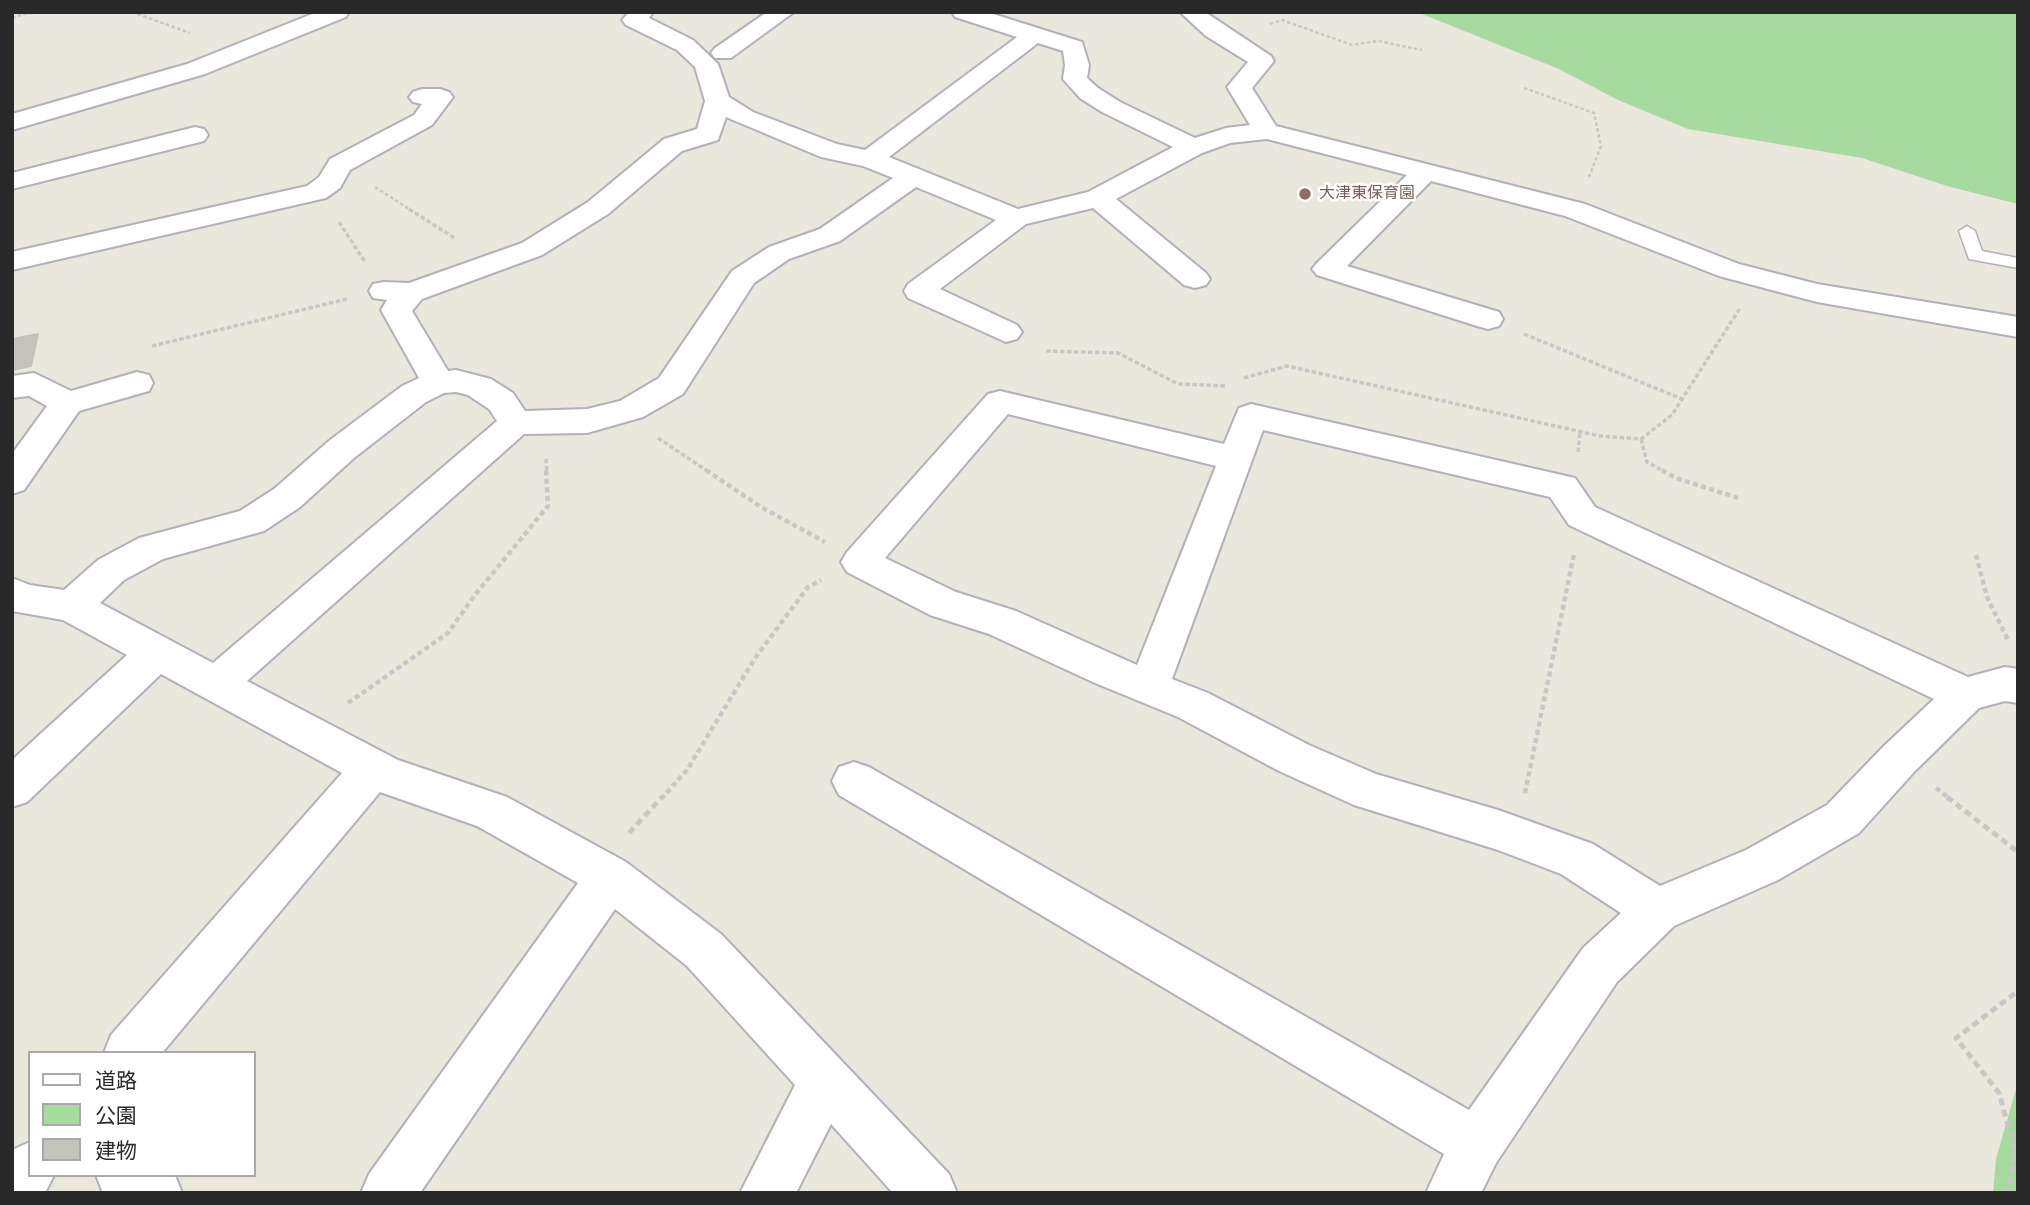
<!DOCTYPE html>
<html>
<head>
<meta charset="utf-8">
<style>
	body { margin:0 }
	#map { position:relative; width:2030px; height:1205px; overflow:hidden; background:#eae7dd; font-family:"Archivo Narrow","Noto Sans JP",sans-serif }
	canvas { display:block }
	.frame { position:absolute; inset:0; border:14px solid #292929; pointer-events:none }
	.legend { position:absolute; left:28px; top:1051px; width:228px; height:126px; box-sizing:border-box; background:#fff; border:2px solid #a9a9a9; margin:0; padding:9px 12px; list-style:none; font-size:21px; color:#292929 }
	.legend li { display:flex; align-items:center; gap:14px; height:35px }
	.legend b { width:35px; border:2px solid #a9a9a9 }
</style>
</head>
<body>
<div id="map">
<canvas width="2030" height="1205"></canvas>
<div class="frame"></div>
<ul class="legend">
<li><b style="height:9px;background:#fff"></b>道路</li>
<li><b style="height:19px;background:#a6da9f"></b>公園</li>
<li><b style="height:19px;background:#c5c4bc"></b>建物</li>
</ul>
</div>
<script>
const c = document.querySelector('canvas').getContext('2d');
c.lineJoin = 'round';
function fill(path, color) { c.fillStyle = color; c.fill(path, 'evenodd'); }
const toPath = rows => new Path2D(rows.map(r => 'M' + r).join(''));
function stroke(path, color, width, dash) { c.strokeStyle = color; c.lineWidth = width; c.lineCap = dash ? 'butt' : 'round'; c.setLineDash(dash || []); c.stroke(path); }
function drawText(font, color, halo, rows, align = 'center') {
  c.font = font + ' "Archivo Narrow","Noto Sans JP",sans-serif'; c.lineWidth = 5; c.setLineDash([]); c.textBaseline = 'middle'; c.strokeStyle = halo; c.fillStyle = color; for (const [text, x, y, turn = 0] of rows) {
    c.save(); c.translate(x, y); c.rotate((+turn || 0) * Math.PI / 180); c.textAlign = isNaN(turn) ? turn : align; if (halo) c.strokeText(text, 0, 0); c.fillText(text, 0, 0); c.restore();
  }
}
fill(toPath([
	[1417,12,2018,12,2018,204,1947,186,1862,158,1688,129,1618,100,1559,69],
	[2018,1082,2018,1193,1993,1193,1996,1159]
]), '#a6da9f');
const building = toPath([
	[38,334,31,366,12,370,12,339,38,334]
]);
fill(building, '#c5c4bc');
stroke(building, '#c5c3b7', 2);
const lane = toPath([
	[1967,226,1975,231,1982,251,2018,258,2018,268,1969,259,1959,231,1967,226]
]);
const street = toPath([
	[317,12,349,12,346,17,205,74,12,130,12,114,187,64,317,12],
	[629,12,653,12,649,18,693,40,718,64,729,97,753,112,837,144,865,150,1017,37,955,17,952,12,987,12,1082,42,1089,65,1087,78,1098,88,1120,102,1195,138,1226,128,1250,125,1227,87,1248,62,1206,36,1180,12,1205,12,1271,56,1274,61,1252,88,1276,126,1585,204,1739,264,1817,284,2018,317,2018,337,1817,302,1719,276,1565,216,1431,181,1347,266,1499,312,1503,319,1499,326,1488,329,1477,326,1317,275,1312,269,1317,263,1407,175,1267,139,1230,143,1202,153,1116,199,1206,273,1210,279,1206,285,1195,288,1184,285,1093,208,1026,224,940,289,1017,325,1022,332,1017,339,1006,342,908,298,904,291,908,284,996,220,916,187,840,241,789,259,754,283,683,394,643,417,587,433,524,434,247,681,398,760,507,797,626,862,721,934,949,1174,957,1193,893,1193,831,1124,796,1193,740,1193,795,1085,687,966,615,909,420,1193,361,1193,369,1174,578,883,477,826,380,792,162,1053,104,1053,111,1035,342,773,161,674,27,802,12,807,12,760,127,655,63,620,12,611,12,578,30,585,64,590,98,560,139,538,240,511,274,489,330,440,402,386,419,378,381,310,387,300,373,298,369,291,373,284,384,282,409,283,522,243,588,202,664,139,697,129,705,101,695,67,677,50,626,25,622,20,629,12],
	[1038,43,1063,51,1065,65,1063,79,1080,98,1102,112,1173,147,1088,192,1018,209,889,157,1038,43],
	[726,117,821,157,863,166,893,178,820,229,769,247,732,271,659,378,620,401,587,409,525,411,513,393,491,379,456,370,448,371,412,311,422,299,542,255,608,214,682,151,718,140,726,117],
	[456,392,468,395,489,409,497,421,213,663,100,603,124,580,163,559,264,531,300,507,354,458,426,402,444,393,456,392],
	[767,12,794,12,731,58,715,58,711,53,715,48,767,12],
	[422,89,440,89,449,92,453,97,432,125,350,170,340,188,326,198,12,270,12,252,307,186,319,177,330,159,414,115,422,104,413,102,409,97,413,92,422,89],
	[195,127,204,129,208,135,204,141,12,189,12,173,195,127],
	[137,372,149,375,153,383,149,391,79,411,24,490,12,494,12,454,47,406,29,396,12,398,12,376,34,373,71,391,137,372],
	[1000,391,1224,444,1239,408,1251,404,1575,478,1595,507,1968,677,2005,667,2018,669,2018,703,2005,701,1979,708,1914,772,1859,833,1778,880,1674,926,1617,982,1496,1163,1481,1193,1426,1193,1444,1154,839,795,832,781,839,767,854,762,869,767,1469,1110,1583,948,1621,913,1561,874,1498,850,1354,805,1279,771,1178,717,1095,683,989,634,930,615,847,572,841,562,847,552,988,394,1000,391],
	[1008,414,1216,466,1137,665,1016,611,956,592,885,558,1008,414],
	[1263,430,1550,497,1569,525,1934,699,1884,746,1827,805,1746,850,1660,886,1593,844,1498,810,1376,774,1309,745,1208,693,1172,679,1263,430],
	[30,1142,30,1175,54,1175,45,1193,12,1193,12,1150,30,1142],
	[96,1175,175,1175,182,1193,103,1193,96,1175]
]);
stroke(lane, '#b1b0bb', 3);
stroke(street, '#b1b0bb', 4);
stroke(toPath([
	[132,12,190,33],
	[12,18,30,12],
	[1270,24,1282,20,1352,45,1378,41,1422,50],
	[1524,88,1594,113,1601,146,1589,177],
	[375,187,412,211]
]), '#c7c7c7', 2.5, [3.5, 2.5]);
stroke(toPath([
	[409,209,456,239],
	[339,222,365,262],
	[1524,334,1682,399],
	[152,346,347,299],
	[1046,351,1118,353,1178,384,1227,386],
	[1244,378,1287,366,1600,436,1641,439,1672,415,1740,308],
	[658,438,709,472],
	[1641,439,1647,462,1665,472],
	[1578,452,1580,432],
	[546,459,547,472]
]), '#c7c7c7', 3.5, [4.5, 2.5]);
stroke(toPath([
	[706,470,761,507,825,542],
	[1662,470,1676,478,1738,498],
	[1976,555,1987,597,2009,642],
	[348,703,448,633,474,596,548,506,546,470],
	[1936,788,1950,799],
	[1525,793,1574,554],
	[661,799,687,770,755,658,808,587,821,580]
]), '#c7c7c7', 4.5, [5, 3.5]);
stroke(toPath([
	[1947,797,2018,852],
	[629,833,662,797],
	[2003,1193,2009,1186,2015,1151,1999,1093,1956,1038,2018,991]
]), '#c7c7c7', 5, [7, 4.5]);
fill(lane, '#fff');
fill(street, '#fff');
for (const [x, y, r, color] of [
	[1305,194,7,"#8d6e63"]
]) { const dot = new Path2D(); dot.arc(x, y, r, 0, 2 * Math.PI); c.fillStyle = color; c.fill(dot); stroke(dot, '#fff', 2.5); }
drawText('16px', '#785e54', '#fff', [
	["大津東保育園",1319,194]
], 'left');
</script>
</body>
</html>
